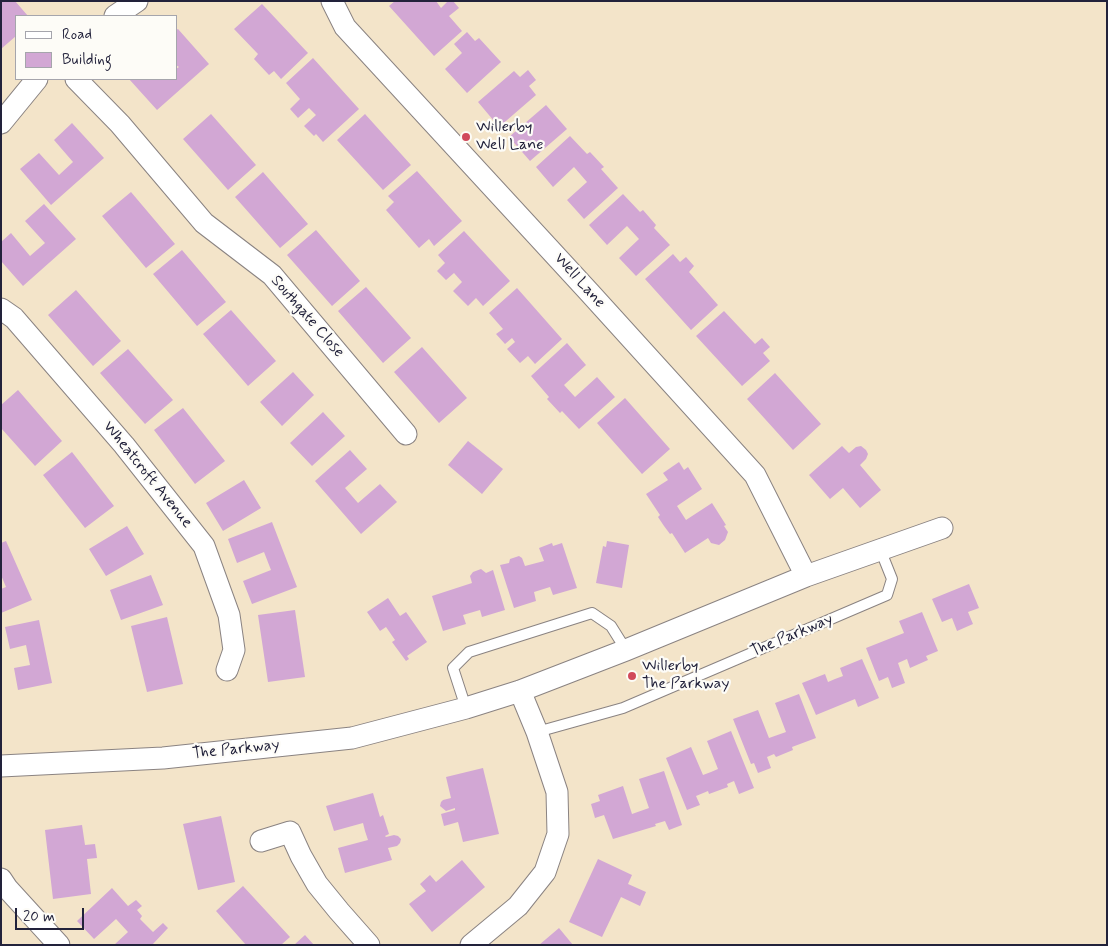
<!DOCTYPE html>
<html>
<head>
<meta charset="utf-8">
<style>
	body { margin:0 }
	#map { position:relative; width:1108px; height:946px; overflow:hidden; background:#f3e4c9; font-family:Mynerve,sans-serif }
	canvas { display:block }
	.frame { position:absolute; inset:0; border:2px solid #22223b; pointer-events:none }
	.legend { position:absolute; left:15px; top:15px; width:162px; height:65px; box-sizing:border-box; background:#fdfcf7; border:1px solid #a5a5ac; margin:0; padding:6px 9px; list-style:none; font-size:15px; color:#22223b }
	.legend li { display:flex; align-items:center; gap:10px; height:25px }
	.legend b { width:25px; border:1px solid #a5a5ac }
	.scale { position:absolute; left:15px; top:908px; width:69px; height:22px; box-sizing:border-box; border:2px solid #22223b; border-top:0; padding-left:6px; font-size:15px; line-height:18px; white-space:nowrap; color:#22223b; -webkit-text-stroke:4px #fdfcf7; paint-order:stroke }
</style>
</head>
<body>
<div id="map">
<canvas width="1108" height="946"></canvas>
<div class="frame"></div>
<ul class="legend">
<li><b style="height:6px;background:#fff"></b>Road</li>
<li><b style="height:14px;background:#d2a7d4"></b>Building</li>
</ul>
<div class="scale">20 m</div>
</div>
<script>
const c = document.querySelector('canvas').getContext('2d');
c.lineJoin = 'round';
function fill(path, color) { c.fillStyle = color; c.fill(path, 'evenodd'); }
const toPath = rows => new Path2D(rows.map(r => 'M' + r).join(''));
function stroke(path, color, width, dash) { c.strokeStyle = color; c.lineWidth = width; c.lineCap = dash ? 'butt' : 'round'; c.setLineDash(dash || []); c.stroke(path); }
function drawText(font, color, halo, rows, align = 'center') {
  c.font = font + ' Mynerve,sans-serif'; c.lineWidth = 4.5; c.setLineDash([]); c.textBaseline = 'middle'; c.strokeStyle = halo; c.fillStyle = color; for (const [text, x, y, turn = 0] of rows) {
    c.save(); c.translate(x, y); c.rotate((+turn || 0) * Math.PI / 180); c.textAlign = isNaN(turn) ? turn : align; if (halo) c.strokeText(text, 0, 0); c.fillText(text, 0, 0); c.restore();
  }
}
fill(toPath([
	[1,1,15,1,28,16,16,16,16,36,1,49],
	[395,1,436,1,441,8,448,1,453,1,459,8,449,16,462,31,434,56,389,6],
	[262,4,308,53,281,79,274,71,269,75,254,59,258,54,234,29],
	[178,29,209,64,157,110,129,79,163,79,164,80,166,79,176,79,176,69,179,67,176,65,176,30],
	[467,32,475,41,479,38,501,62,467,93,445,69,462,53,454,44],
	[313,58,359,109,323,142,316,134,314,136,304,126,316,115,309,108,298,118,290,109,300,99,286,83],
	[528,70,536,80,529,86,536,95,499,127,478,102,514,71,520,77],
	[546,105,567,129,530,161,509,137],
	[211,114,256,165,228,190,183,139],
	[365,114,411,165,383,190,337,140],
	[72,123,104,158,51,205,20,169,39,153,59,175,73,162,54,140],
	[570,136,587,154,590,152,604,167,601,169,618,188,584,219,567,200,587,182,574,167,553,187,536,167],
	[417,171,462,221,434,246,429,239,419,248,386,210,394,202,388,196],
	[263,172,308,224,280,248,235,197],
	[131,192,175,244,146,268,102,216],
	[623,194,640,212,643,210,656,225,654,228,670,245,636,276,619,258,639,239,627,226,607,245,589,225],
	[44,204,76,239,23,286,1,261,1,242,11,233,30,256,45,243,25,221],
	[316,230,360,281,332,306,287,255],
	[464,231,510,281,483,306,476,298,468,306,453,291,462,282,454,273,446,280,437,271,445,263,438,255],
	[182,250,226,302,197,326,153,274],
	[673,254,680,262,686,257,694,266,689,272,718,305,691,330,645,279],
	[366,287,411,338,383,363,338,311],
	[517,288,562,339,535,364,528,356,520,363,507,349,515,342,512,338,505,344,496,334,503,329,489,313],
	[76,290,121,341,93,366,48,315],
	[231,310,276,361,248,386,203,334],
	[724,311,755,344,762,338,770,347,763,353,770,361,742,386,696,336],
	[567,343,586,365,564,385,575,397,597,377,615,397,579,429,562,411,560,413,547,399,549,397,531,376],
	[422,347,467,398,439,423,394,372],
	[128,349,173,400,145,424,100,373],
	[293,372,314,395,282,426,260,402],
	[775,373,821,424,793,450,747,399],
	[18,390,62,441,35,466,1,428,1,405],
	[625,398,670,449,642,474,597,423],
	[183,408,225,461,195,484,154,430],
	[323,412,345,436,312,466,290,443],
	[468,441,503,469,482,494,448,465],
	[842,446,849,453,856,447,861,446,866,450,868,454,866,459,860,465,881,490,860,508,843,488,830,499,809,475],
	[350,450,367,469,345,488,358,503,380,484,397,502,361,534,315,481],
	[72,452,114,506,85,528,43,475],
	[679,462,684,470,688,467,702,489,677,506,686,520,712,503,726,525,724,526,728,532,725,540,719,545,711,543,708,538,685,553,672,533,670,534,664,526,658,517,660,515,646,494,668,480,663,473],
	[244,480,261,508,223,531,206,503],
	[272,522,297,587,252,604,243,581,271,570,264,552,237,563,228,539],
	[127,526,144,554,106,576,89,549],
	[6,541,32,600,1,613,1,589,6,587,1,575,1,543],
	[607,541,629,545,622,588,596,583,603,546,606,547],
	[552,543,553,546,562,543,577,588,553,595,550,587,534,592,536,601,514,608,500,565,509,563,510,559,519,556,522,558,525,566,544,561,539,548],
	[481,569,486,573,493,570,505,610,482,617,480,610,463,615,466,624,443,631,432,596,472,583,470,576,473,572],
	[151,575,163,605,121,620,110,590],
	[969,584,979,608,968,612,973,624,957,631,952,618,942,622,932,599],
	[388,598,400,616,406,612,427,642,407,656,409,659,406,661,392,642,395,640,386,627,380,631,367,612],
	[295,610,305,677,268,682,258,615],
	[922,612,938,651,926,656,928,660,910,668,907,659,898,663,905,683,892,688,888,677,879,681,866,648,904,633,899,621],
	[167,617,183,684,147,692,131,626],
	[39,620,52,683,18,690,14,668,30,665,26,645,10,649,5,627],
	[862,659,879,698,858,707,855,699,816,715,802,683,825,674,828,682,835,679,843,676,840,668],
	[799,694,816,738,792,747,793,750,776,757,774,754,767,757,771,768,758,773,754,763,751,764,733,719,758,710,769,738,786,732,775,703],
	[731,731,754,788,739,794,734,781,727,784,728,787,709,794,708,791,696,796,700,805,687,810,666,758,691,747,703,775,711,772,718,769,707,741],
	[483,768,499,834,463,842,458,822,444,826,441,814,455,810,455,808,446,811,440,806,441,802,443,800,451,798,446,777],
	[664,771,682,825,669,830,665,821,655,824,656,826,613,839,604,815,595,818,591,804,600,801,598,795,623,786,632,814,649,808,639,779],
	[373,793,380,817,383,815,389,834,385,836,386,837,394,835,398,836,401,839,400,843,397,846,388,848,392,860,345,873,338,848,368,840,365,831,363,823,334,831,326,806],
	[221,816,235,882,198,890,183,824],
	[82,825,85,845,95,844,97,858,87,859,91,894,53,899,45,830],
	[598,859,632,875,628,884,646,892,640,906,621,897,602,937,569,922],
	[462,860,485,887,432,932,409,904,426,891,420,884,430,875,436,882],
	[243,886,290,937,281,945,246,945,216,911],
	[112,888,128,906,136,900,142,906,137,910,142,916,140,919,153,932,163,923,168,928,152,945,114,945,128,932,116,919,94,939,77,921],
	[559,928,573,945,539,945],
	[305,935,314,945,294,945]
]), '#d2a7d4');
const lane = toPath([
	[466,708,453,668,469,652,592,613,611,626,626,650],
	[537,732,623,708,887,595,892,579,880,549]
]);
const street = toPath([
	[332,1,345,27,589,292,755,475,806,576],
	[115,16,137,1],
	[76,79,120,124,204,223,272,275,406,434],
	[1,123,37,79],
	[1,309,14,318,124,445,204,546,229,615,234,650,227,670],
	[1,766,163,758,352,738,466,708,520,691,626,650,806,576,942,528],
	[261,841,290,832,301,856,317,884,339,911,369,945],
	[1,879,7,888,59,945],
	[471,945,518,906,545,872,558,834,557,792,537,732,520,691]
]);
stroke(lane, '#8a8382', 12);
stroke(street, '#8a8382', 23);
stroke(lane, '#fff', 10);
stroke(street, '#fff', 21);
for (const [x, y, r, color] of [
	[466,137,5,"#d1495b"],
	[632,676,5,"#d1495b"]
]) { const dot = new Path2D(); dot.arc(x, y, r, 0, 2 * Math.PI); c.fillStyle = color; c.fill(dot); stroke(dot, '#fdfcf7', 2); }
drawText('16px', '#22223b', '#fdfcf7', [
	["Willerby",476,128],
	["Well Lane",476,146],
	["Willerby",642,667],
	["The Parkway",642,685]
], 'left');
drawText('16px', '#22223b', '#fdfcf7', [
	["Well Lane",579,281,48],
	["Southgate Close",307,317,49],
	["Wheatcroft Avenue",147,475,51],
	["The Parkway",792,636,-23],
	["The Parkway",236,750,-6]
]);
</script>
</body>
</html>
